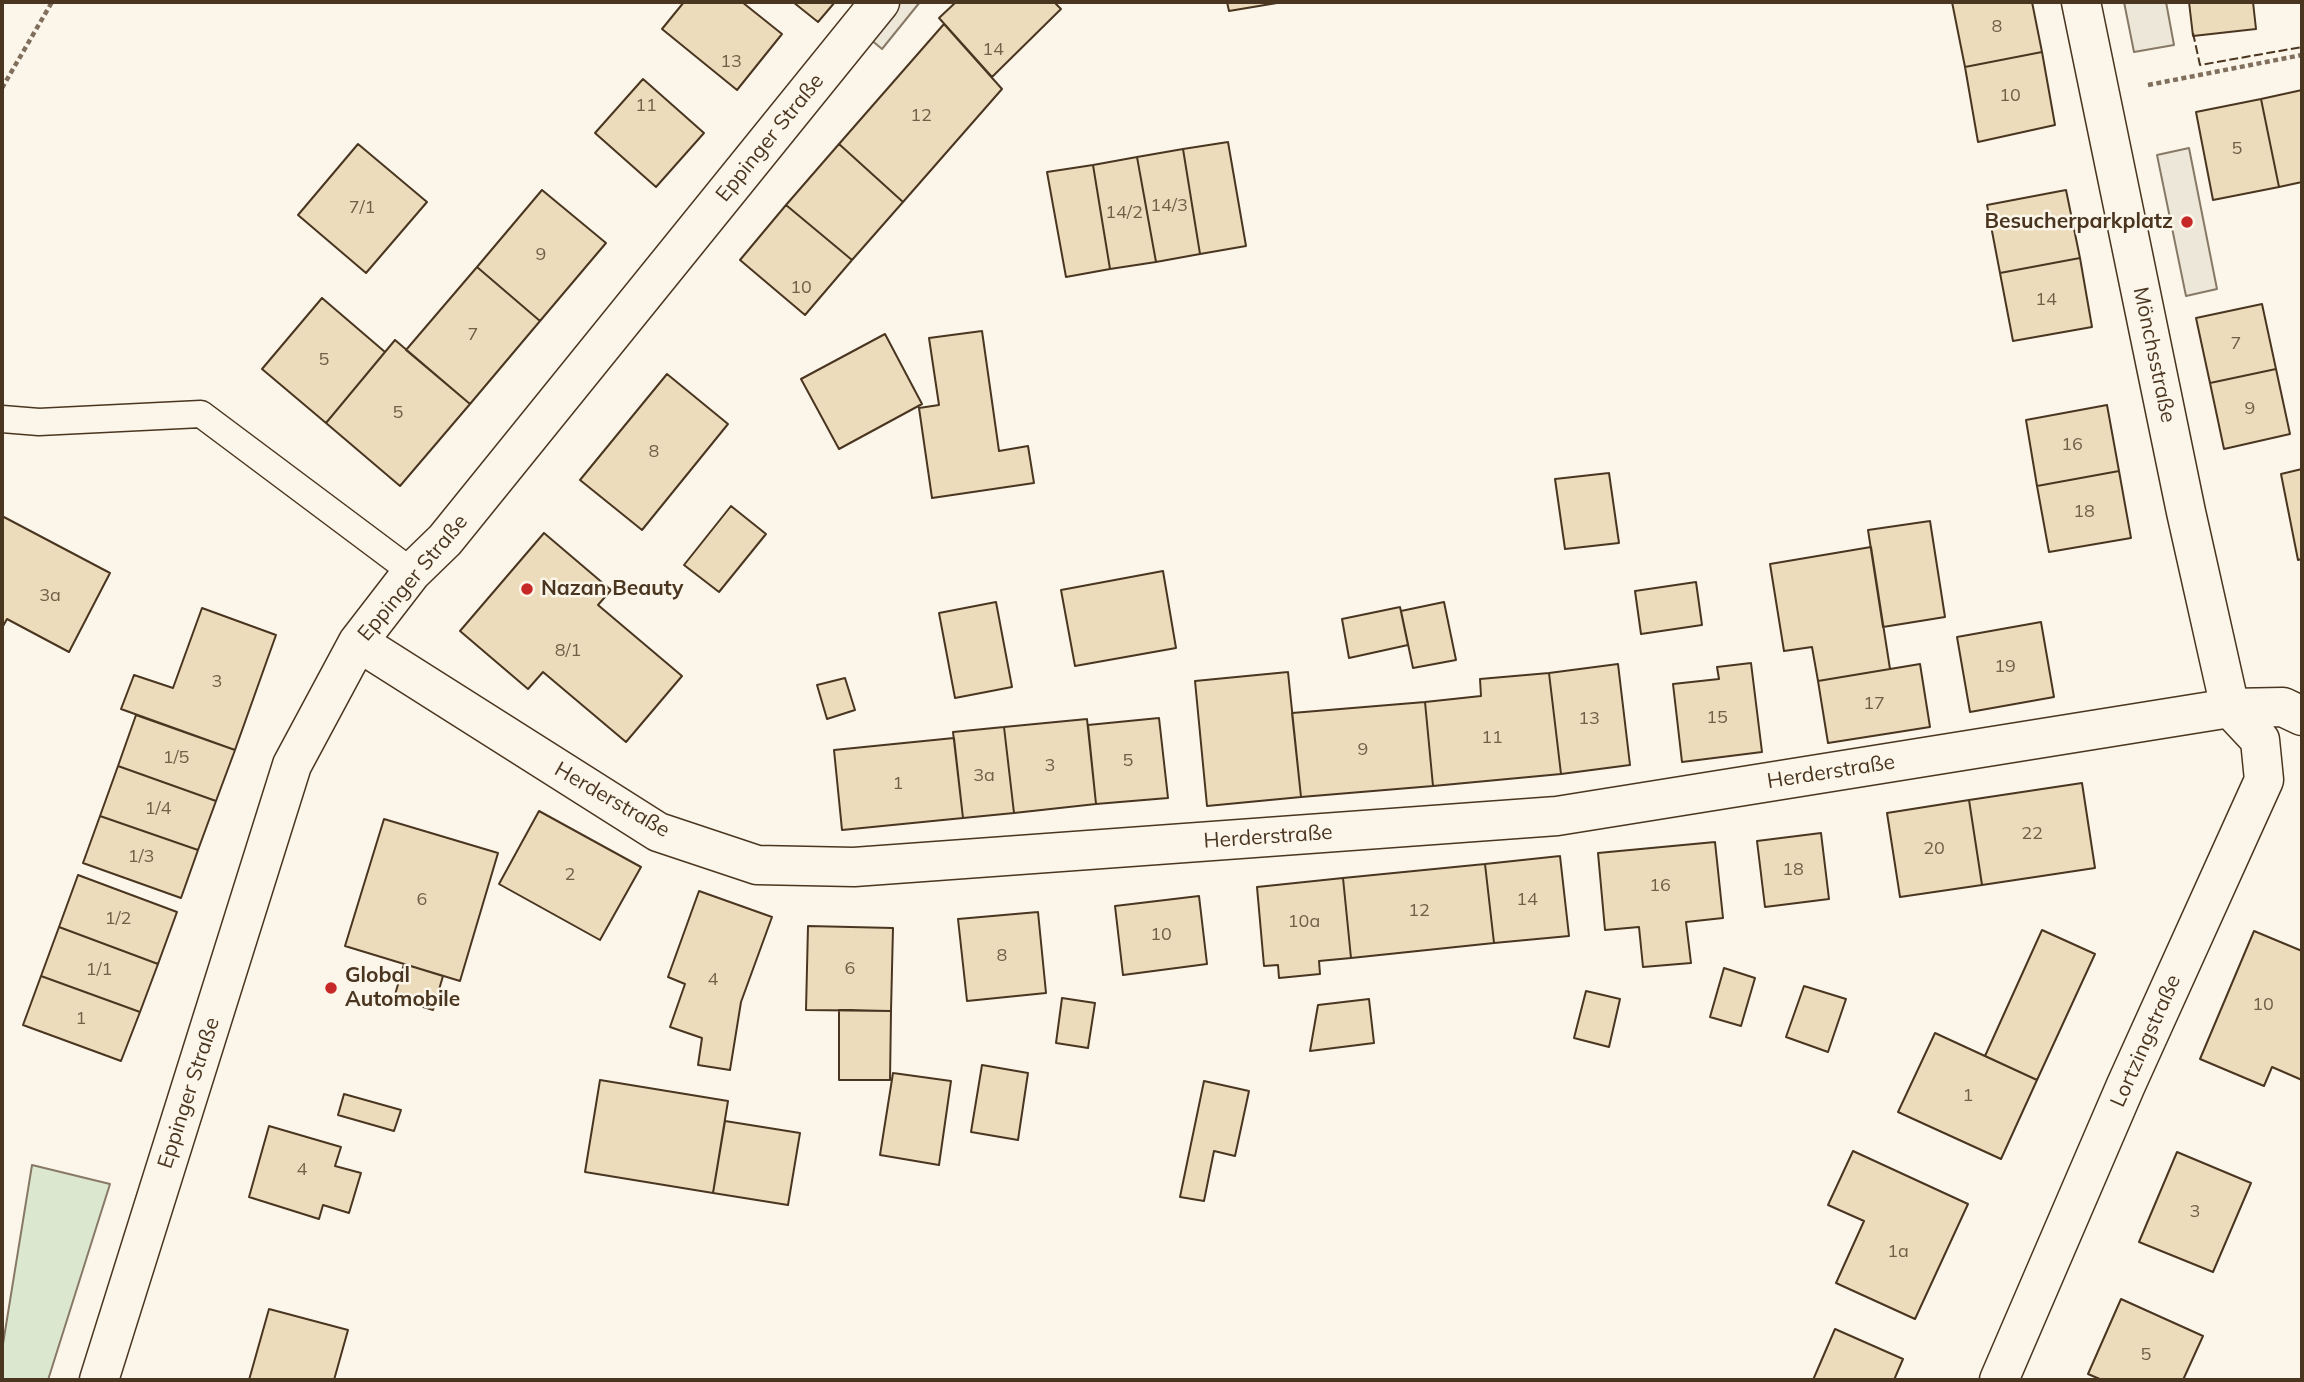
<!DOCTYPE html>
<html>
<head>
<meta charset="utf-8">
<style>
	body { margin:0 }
	#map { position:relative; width:2304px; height:1382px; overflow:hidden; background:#fbf6e9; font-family:Mulish,sans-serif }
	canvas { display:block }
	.frame { position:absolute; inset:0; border:4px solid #4a3520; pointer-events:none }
</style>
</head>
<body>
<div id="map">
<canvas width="2304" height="1382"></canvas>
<div class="frame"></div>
</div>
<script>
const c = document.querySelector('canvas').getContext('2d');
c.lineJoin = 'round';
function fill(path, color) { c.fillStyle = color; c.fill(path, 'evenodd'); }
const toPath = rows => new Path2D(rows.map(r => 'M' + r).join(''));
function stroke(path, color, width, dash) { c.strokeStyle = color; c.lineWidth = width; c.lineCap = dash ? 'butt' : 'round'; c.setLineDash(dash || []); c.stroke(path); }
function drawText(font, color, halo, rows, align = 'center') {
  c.font = font + ' Mulish,sans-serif'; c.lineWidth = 5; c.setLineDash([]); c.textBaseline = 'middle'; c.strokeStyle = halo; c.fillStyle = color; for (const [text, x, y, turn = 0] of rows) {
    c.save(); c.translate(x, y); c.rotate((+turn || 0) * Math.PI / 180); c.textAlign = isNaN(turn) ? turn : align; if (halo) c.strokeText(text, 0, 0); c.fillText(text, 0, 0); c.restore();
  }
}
const green = toPath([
	[32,1165,110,1184,48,1380,2,1380,2,1350,32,1165]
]);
fill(green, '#dce7d0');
stroke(green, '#887966', 2);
const parking = toPath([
	[889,2,920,2,882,49,863,33,889,2],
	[2124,2,2166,2,2174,45,2134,52,2124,2],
	[2189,148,2217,289,2186,296,2157,155,2189,148]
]);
fill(parking, '#ede7d9');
stroke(parking, '#887966', 2);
const building = toPath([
	[684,2,742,2,782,34,737,90,662,29,684,2],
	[793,2,835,2,818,22,793,2],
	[956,2,1054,2,1061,9,992,77,939,18,956,2],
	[1227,2,1283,2,1229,11,1227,2],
	[1952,2,2032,2,2042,52,1965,67,1952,2],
	[2189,2,2253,2,2256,29,2193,36,2189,2],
	[944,24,1002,89,903,202,839,144,944,24],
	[2042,52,2055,125,1978,142,1965,67,2042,52],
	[643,79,704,133,656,187,595,133,643,79],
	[2302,90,2302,182,2279,187,2261,99,2302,90],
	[2261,99,2279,187,2213,200,2196,112,2261,99],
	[1228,142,1246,246,1200,254,1183,149,1228,142],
	[358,144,427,202,366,273,298,215,358,144],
	[839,144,903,202,852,260,786,205,839,144],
	[1183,149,1200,254,1156,262,1137,157,1183,149],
	[1137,157,1156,262,1110,269,1093,165,1137,157],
	[1093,165,1110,269,1066,277,1047,172,1093,165],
	[542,190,606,243,540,321,477,267,542,190],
	[2066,190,2080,258,2000,273,1987,205,2066,190],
	[786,205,852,260,805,315,740,260,786,205],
	[2080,258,2092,327,2013,341,2000,273,2080,258],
	[477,267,540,321,470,404,406,350,477,267],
	[322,298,385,352,326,423,262,369,322,298],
	[2262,304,2276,369,2210,383,2196,318,2262,304],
	[982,331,999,451,1028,446,1034,483,932,498,919,408,939,405,929,338,982,331],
	[885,334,922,404,839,449,801,379,885,334],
	[395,340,470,404,400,486,326,423,395,340],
	[2276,369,2290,434,2224,449,2210,383,2276,369],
	[667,374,728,424,642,530,580,480,667,374],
	[2107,405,2119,471,2037,486,2026,420,2107,405],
	[2302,469,2302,559,2298,560,2281,474,2302,469],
	[2119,471,2131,538,2049,552,2037,486,2119,471],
	[1609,473,1619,543,1565,549,1555,479,1609,473],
	[731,506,766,534,719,592,684,565,731,506],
	[2,516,110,573,69,652,7,619,2,628,2,516],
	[1930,521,1945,617,1883,627,1868,530,1930,521],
	[544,533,611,590,598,605,682,676,626,742,543,672,528,689,460,631,544,533],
	[1871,547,1890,669,1818,681,1812,647,1784,651,1770,564,1871,547],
	[1163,571,1176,648,1075,666,1061,590,1163,571],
	[1696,582,1702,625,1641,634,1635,591,1696,582],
	[996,602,1012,687,955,698,939,613,996,602],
	[1444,602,1456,660,1413,668,1401,611,1444,602],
	[1400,607,1408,645,1349,658,1342,619,1400,607],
	[202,608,276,635,235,750,121,709,134,675,173,688,202,608],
	[2041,622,2054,697,1970,712,1957,637,2041,622],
	[1751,663,1762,752,1682,762,1673,684,1719,679,1717,667,1751,663],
	[1618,664,1630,765,1561,774,1549,673,1618,664],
	[1920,664,1930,727,1828,743,1818,681,1920,664],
	[1288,672,1301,797,1207,806,1195,681,1288,672],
	[1549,673,1561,774,1433,786,1425,702,1481,696,1480,679,1549,673],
	[845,678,855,710,827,719,817,685,845,678],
	[1425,702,1433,786,1301,797,1292,713,1425,702],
	[136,715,235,750,216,801,118,766,136,715],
	[1159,718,1168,798,1096,804,1088,725,1159,718],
	[1087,719,1096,804,1014,813,1004,727,1087,719],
	[1004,727,1014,813,963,818,953,732,1004,727],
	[954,738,963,818,842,830,834,750,954,738],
	[118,766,216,801,198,850,100,816,118,766],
	[2082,783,2095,868,1982,885,1969,800,2082,783],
	[1969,800,1982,885,1900,897,1887,813,1969,800],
	[539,811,641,867,600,940,499,884,539,811],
	[100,816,198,850,181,898,83,863,100,816],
	[384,819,498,853,460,981,345,946,384,819],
	[1821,833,1829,899,1765,907,1757,841,1821,833],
	[1715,842,1723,918,1686,922,1691,963,1643,967,1639,927,1605,930,1598,853,1715,842],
	[1560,856,1569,936,1494,943,1485,864,1560,856],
	[1485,864,1494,943,1351,958,1343,878,1485,864],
	[78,875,177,912,158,964,59,927,78,875],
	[1343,878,1351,958,1319,961,1320,974,1279,978,1278,965,1264,966,1257,887,1343,878],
	[699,891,772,917,741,1002,730,1070,698,1065,702,1038,670,1027,685,984,668,977,699,891],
	[1199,896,1207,964,1123,975,1115,906,1199,896],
	[1038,912,1046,993,967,1001,958,919,1038,912],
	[808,926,893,928,891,1011,806,1010,808,926],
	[59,927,158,964,140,1012,41,976,59,927],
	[2042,930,2095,954,2037,1080,1985,1056,2042,930],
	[2254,931,2302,951,2302,1080,2272,1067,2264,1086,2200,1059,2254,931],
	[404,964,443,976,433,1010,394,998,404,964],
	[1724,968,1755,978,1741,1026,1710,1017,1724,968],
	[41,976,140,1012,121,1061,23,1025,41,976],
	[1804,986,1846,999,1828,1052,1786,1037,1804,986],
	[1586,991,1620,999,1609,1047,1574,1038,1586,991],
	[1062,998,1095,1003,1088,1048,1056,1043,1062,998],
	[1369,999,1374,1043,1310,1051,1318,1005,1369,999],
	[839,1010,891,1011,890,1080,839,1080,839,1010],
	[1935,1033,2037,1080,2001,1159,1898,1112,1935,1033],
	[982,1065,1028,1073,1018,1140,971,1132,982,1065],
	[893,1073,951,1081,939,1165,880,1155,893,1073],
	[600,1080,728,1101,713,1193,585,1172,600,1080],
	[1204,1081,1249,1091,1235,1156,1214,1151,1204,1201,1180,1197,1204,1081],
	[344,1094,401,1110,394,1131,338,1115,344,1094],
	[725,1121,800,1133,788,1205,713,1193,725,1121],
	[269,1126,341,1147,335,1166,361,1173,349,1213,323,1205,319,1219,249,1197,269,1126],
	[1853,1151,1968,1204,1915,1319,1836,1283,1864,1221,1828,1205,1853,1151],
	[2177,1152,2251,1183,2213,1272,2139,1242,2177,1152],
	[2121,1299,2203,1336,2183,1380,2102,1380,2088,1374,2121,1299],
	[269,1309,348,1330,334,1380,249,1380,269,1309],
	[1835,1329,1903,1359,1894,1380,1813,1380,1835,1329]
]);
fill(building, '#ecdcbc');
stroke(building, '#4a3520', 2);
const lane = toPath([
	[2,419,39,422,201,414,412,572]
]);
const street = toPath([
	[2081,2,2186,512,2230,708],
	[358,642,658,832,757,865,854,867,1557,816,2230,708,2283,707,2302,716],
	[99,1380,292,765,358,642,412,572,445,540,880,2],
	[1999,1380,2126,1085,2264,780,2260,740,2230,708]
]);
stroke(lane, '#4a3520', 29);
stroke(street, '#4a3520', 41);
stroke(toPath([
	[2148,85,2302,55],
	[2,88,52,2]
]), '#7f6f5c', 4.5, [5, 3.5]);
stroke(lane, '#fbf6e9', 26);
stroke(street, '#fbf6e9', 38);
stroke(toPath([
	[2193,33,2200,65,2302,47]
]), '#4a3520', 2, [9, 3.5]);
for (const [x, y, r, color] of [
	[2187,222,7,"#c62828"],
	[527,589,7,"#c62828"],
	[331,988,7,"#c62828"]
]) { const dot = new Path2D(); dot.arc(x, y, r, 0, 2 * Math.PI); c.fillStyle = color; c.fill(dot); stroke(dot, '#fbf6e9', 2.5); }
drawText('18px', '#725f47', null, [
	["8",1997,27],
	["14",993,50],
	["13",731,62],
	["10",2010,96],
	["11",646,106],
	["12",921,116],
	["5",2237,149],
	["14/3",1169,206],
	["7/1",362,208],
	["14/2",1124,213],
	["9",541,255],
	["10",801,288],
	["14",2046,300],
	["7",473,335],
	["7",2236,344],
	["5",324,360],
	["9",2250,409],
	["5",398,413],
	["16",2072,445],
	["8",654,452],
	["18",2084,512],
	["3a",50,596],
	["8/1",568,651],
	["19",2005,667],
	["3",217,682],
	["17",1874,704],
	["15",1717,718],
	["13",1589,719],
	["11",1492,738],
	["9",1363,750],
	["1/5",176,758],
	["5",1128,761],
	["3",1050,766],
	["3a",984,776],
	["1",898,784],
	["1/4",158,809],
	["22",2032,834],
	["20",1934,849],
	["1/3",141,857],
	["18",1793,870],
	["2",570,875],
	["16",1660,886],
	["6",422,900],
	["14",1527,900],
	["12",1419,911],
	["1/2",118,919],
	["10a",1304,922],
	["10",1161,935],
	["8",1002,956],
	["6",850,969],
	["1/1",99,970],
	["4",713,980],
	["10",2263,1005],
	["1",81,1019],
	["1",1968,1096],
	["4",302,1170],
	["3",2195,1212],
	["1a",1898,1252],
	["5",2146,1355]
]);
drawText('21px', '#4a3520', '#fbf6e9', [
	["Eppinger Straße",770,138,-51],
	["Mönchsstraße",2154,355,78],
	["Eppinger Straße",413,578,-50],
	["Herderstraße",1831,772,-9],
	["Herderstraße",612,800,30],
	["Herderstraße",1268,837,-4],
	["Lortzingstraße",2146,1041,-66],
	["Eppinger Straße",189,1093,-72]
]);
drawText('bold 21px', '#4a3520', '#fbf6e9', [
	["Besucherparkplatz",2173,222,"right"],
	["Nazan Beauty",541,589],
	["Global",345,976],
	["Automobile",345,1000]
], 'left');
</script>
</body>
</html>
